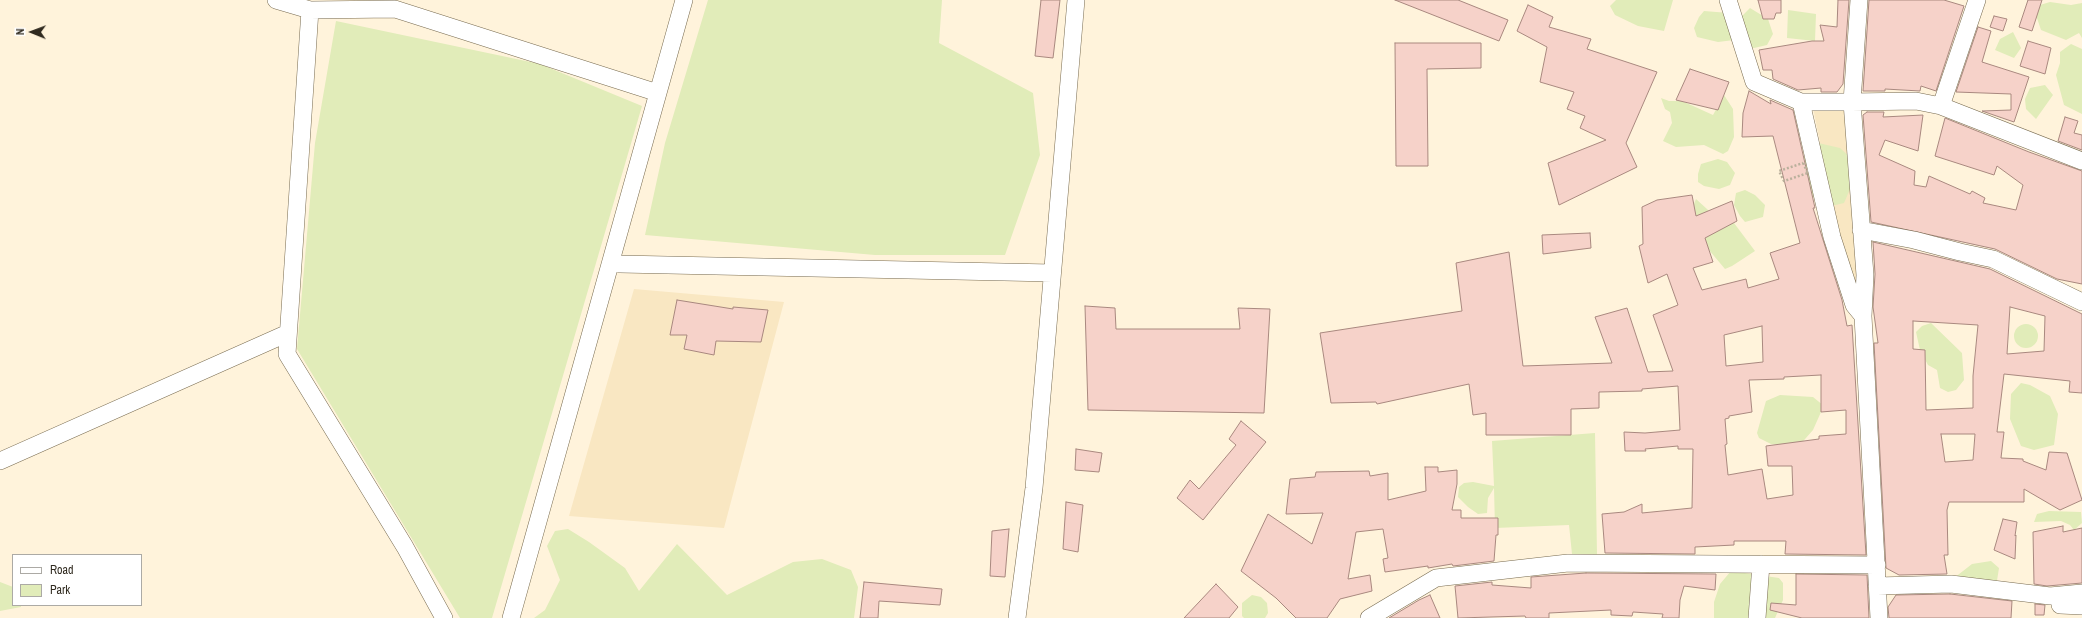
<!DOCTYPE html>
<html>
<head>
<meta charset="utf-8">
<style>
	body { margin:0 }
	#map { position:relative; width:2082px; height:618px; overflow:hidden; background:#fff3db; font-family:"Archivo Narrow",sans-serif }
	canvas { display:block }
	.legend { position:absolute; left:12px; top:554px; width:130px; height:52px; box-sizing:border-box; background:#fff; border:1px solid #acaaa5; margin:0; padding:5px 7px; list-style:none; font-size:12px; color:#302a1f }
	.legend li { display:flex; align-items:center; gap:8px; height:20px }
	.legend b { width:20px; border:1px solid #acaaa5 }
	.north { position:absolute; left:12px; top:12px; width:40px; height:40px; -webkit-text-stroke:3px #fff; paint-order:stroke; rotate:271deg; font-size:11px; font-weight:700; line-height:16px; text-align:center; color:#302a1f }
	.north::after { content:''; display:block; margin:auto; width:14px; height:18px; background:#302a1f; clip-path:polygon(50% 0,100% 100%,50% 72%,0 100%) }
</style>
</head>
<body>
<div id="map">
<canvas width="2082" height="618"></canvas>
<ul class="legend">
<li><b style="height:5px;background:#fff"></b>Road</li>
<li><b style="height:11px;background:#e1ecb9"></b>Park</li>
</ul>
<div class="north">N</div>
</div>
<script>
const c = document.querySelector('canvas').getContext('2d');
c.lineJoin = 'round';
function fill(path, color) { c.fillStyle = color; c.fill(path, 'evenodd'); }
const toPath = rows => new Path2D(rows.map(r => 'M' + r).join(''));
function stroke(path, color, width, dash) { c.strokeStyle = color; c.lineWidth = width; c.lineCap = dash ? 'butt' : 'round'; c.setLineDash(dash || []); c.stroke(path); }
fill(toPath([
	[1812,103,1848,112,1863,295,1852,298],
	[634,289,784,302,724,528,569,516]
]), '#f9e7c2');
fill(toPath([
	[708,0,942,0,939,43,1033,93,1040,155,1005,255,875,255,645,235,665,143],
	[1616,0,1673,0,1664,31,1638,26,1615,15,1610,6],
	[2050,2,2071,5,2082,3,2082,38,2079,33,2066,40,2041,30,2036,15,2040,5],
	[1750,8,1768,19,1773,34,1767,45,1754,48,1743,44,1740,18],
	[1788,10,1816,14,1815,41,1787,38],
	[1704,11,1729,13,1734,40,1718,42,1697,37,1694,28,1699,17],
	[336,21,540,64,642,106,492,618,460,618,297,349,315,143],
	[2013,32,2021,48,2014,58,1995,50,2000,39],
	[2071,44,2082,49,2082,114,2064,105,2056,75,2060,63,2060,52],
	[2045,85,2053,95,2036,119,2026,109,2025,99,2030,88],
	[1724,95,1733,109,1734,137,1728,151,1723,154,1704,145,1676,147,1663,141,1672,123,1670,112,1665,109,1661,98,1669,101,1682,101,1713,115],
	[1814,142,1840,148,1852,159,1857,173,1844,203,1823,208,1809,192,1804,157],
	[1718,159,1727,162,1735,173,1730,185,1719,189,1704,186,1698,182,1698,174,1701,164],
	[1745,190,1755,195,1765,205,1763,217,1745,222,1740,216,1734,205,1736,193],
	[1696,199,1718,219,1734,223,1755,251,1732,266,1725,269,1709,250,1693,217,1694,204],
	[1931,323,1962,353,1964,380,1956,390,1948,392,1940,388,1937,370,1928,365,1920,350,1916,332,1922,326],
	'2014 336a12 12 0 1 1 24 0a12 12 0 1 1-24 0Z',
	[2021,383,2030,385,2050,396,2058,414,2054,445,2034,450,2021,446,2010,419,2011,394],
	[1780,395,1813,397,1829,410,1821,412,1813,430,1798,447,1771,444,1759,438,1757,433,1766,401],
	[1595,433,1597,555,1572,554,1569,525,1495,528,1494,488,1488,498,1487,513,1478,514,1468,507,1458,497,1459,487,1464,483,1473,482,1494,486,1492,441],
	[2049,511,2081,512,2082,523,2074,530,2070,525,2061,521,2034,522,2037,514],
	[568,529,589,542,625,568,639,591,677,544,727,595,793,562,822,559,851,570,858,587,854,618,534,618,545,610,560,580,547,546,555,531],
	[1991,561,1999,568,1996,587,1954,578,1972,564],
	[1731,571,1779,578,1783,583,1783,600,1775,618,1714,618,1714,602,1720,584],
	[0,582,13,587,13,605,21,605,21,607,0,611],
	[1252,595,1261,597,1267,603,1268,613,1265,618,1244,618,1242,616,1242,603]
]), '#e1ecb9');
const building = toPath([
	[1041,0,1060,0,1053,58,1035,56,1041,0],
	[1395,0,1458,0,1508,20,1499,41,1395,0],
	[1758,0,1781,0,1781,13,1776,13,1774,19,1763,19,1758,0],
	[1838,0,1849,0,1843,84,1837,92,1821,92,1821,88,1798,90,1773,79,1772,70,1763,70,1759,50,1812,41,1824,41,1820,25,1837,27,1838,0],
	[1869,0,1944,0,1964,6,1936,91,1921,86,1920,91,1885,89,1885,91,1863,91,1869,0],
	[2028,0,2042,0,2032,31,2019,27,2028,0],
	[1528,5,1553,17,1549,27,1591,39,1587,49,1657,72,1626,143,1637,167,1559,205,1548,163,1606,140,1580,128,1585,116,1567,109,1574,92,1540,82,1547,47,1517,31,1528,5],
	[1994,16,2007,19,2003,31,1990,27,1994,16],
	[1978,27,1991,31,1982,62,2029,77,2014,122,1982,111,2011,110,2011,94,1956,92,1978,27],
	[2028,41,2051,48,2045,74,2020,66,2028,41],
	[1395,43,1481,43,1481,68,1427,69,1428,166,1396,166,1395,43],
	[1690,69,1729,82,1718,110,1676,100,1690,69],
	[1749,91,1771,104,1770,100,1793,110,1815,208,1813,208,1842,300,1847,326,1852,325,1866,555,1785,554,1786,541,1734,541,1734,545,1695,547,1695,554,1605,553,1602,514,1624,512,1642,504,1642,513,1692,508,1693,449,1678,449,1678,446,1645,449,1646,451,1625,451,1624,432,1645,433,1680,430,1678,386,1642,389,1642,391,1599,392,1599,408,1571,409,1571,435,1486,435,1486,413,1473,415,1469,384,1377,404,1376,402,1331,403,1320,333,1462,311,1456,263,1509,252,1523,366,1612,363,1595,317,1627,308,1648,372,1673,371,1653,315,1678,305,1667,274,1648,283,1639,246,1643,244,1642,207,1657,200,1692,195,1696,216,1732,201,1737,221,1705,238,1713,262,1693,268,1702,290,1746,279,1748,288,1779,279,1770,253,1800,243,1773,136,1742,137,1743,113,1749,91],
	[1762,326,1763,362,1726,366,1724,335,1762,326],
	[1821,375,1821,412,1846,410,1846,434,1819,436,1819,439,1766,446,1768,466,1792,466,1793,495,1767,499,1762,469,1728,475,1725,445,1727,444,1725,419,1729,418,1729,416,1752,412,1749,380,1784,379,1784,377,1821,375],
	[1867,112,1884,112,1883,117,1923,115,1918,151,1885,140,1879,155,1915,171,1914,185,1926,187,1929,176,1970,194,1972,191,1985,198,1983,203,2016,210,2023,185,1997,166,1994,175,1935,156,1945,118,2029,152,2082,171,2082,284,2057,279,1995,249,1871,222,1863,115,1867,112],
	[2065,117,2078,121,2074,133,2082,135,2082,150,2058,141,2065,117],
	[1590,233,1591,248,1543,254,1542,235,1590,233],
	[1873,242,1990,269,2082,314,2082,393,2069,392,2070,381,2004,374,1997,432,2004,432,2001,458,2023,459,2023,461,2046,470,2049,452,2067,453,2082,500,2060,510,2024,489,2024,502,1949,502,1947,510,1948,555,1944,555,1947,574,1899,575,1886,568,1874,343,1878,343,1873,307,1875,274,1873,242],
	[2010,307,2045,316,2044,351,2007,354,2010,307],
	[1913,321,1978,325,1973,376,1973,408,1926,410,1925,350,1913,349,1913,321],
	[1941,434,1975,434,1973,460,1945,462,1941,434],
	[677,300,733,309,733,307,768,310,761,342,716,341,714,355,684,349,687,335,670,335,677,300],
	[1085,306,1115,308,1116,329,1240,329,1238,308,1270,309,1264,413,1088,410,1085,306],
	[1241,421,1266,442,1203,520,1177,498,1190,480,1199,489,1236,445,1229,439,1241,421],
	[1076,449,1102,453,1099,472,1075,470,1076,449],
	[1425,467,1438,467,1438,472,1457,470,1457,484,1452,510,1461,510,1461,518,1498,518,1498,535,1496,535,1494,561,1453,566,1452,564,1428,568,1428,566,1385,572,1383,559,1388,558,1383,529,1356,532,1348,579,1370,575,1372,591,1340,599,1327,618,1296,618,1276,598,1241,571,1268,514,1312,544,1323,513,1286,514,1290,479,1315,477,1316,472,1369,471,1370,476,1388,473,1388,500,1426,491,1425,467],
	[1066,502,1083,505,1078,552,1063,549,1066,502],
	[2003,519,2017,522,2015,536,2016,535,2015,559,1994,550,2003,519],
	[2063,526,2063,532,2082,528,2082,583,2047,586,2034,584,2033,532,2063,526],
	[1009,529,1005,577,990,576,992,531,1009,529],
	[1586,573,1716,574,1715,590,1684,586,1680,600,1679,618,1662,618,1663,614,1633,612,1632,616,1611,615,1611,610,1549,613,1549,618,1526,618,1525,616,1458,618,1455,586,1492,582,1492,585,1531,588,1531,577,1586,573],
	[1796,574,1867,575,1869,618,1802,618,1770,610,1771,603,1796,605,1796,574],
	[864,582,942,589,940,605,879,601,878,618,860,618,864,582],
	[1216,584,1238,607,1229,618,1184,618,1216,584],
	[1950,594,2012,601,2011,618,1889,618,1888,607,1896,595,1950,594],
	[1430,595,1440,618,1389,618,1419,600,1430,595],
	[2035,604,2045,605,2044,615,2035,615,2035,604]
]);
fill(building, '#f6d2c9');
stroke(building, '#a9887f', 1);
const minor = toPath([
	[276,0,310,10],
	[1728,0,1754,82,1801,102,1832,237,1854,305,1863,316,1879,618],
	[1859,0,1852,102,1916,101,1941,106,1977,0],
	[1801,102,1852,102,1865,275,1863,316],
	[1941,106,2082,161],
	[1861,230,1914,240,1960,252,1993,259,2082,302],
	[620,264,1052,273],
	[0,461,288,333],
	[1877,586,1951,584,2050,596,2082,593],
	[2060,595,2060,605,2082,606],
	[444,618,405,547,287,354,310,10,395,9,658,93],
	[511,618,684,0],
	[1017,618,1034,488,1076,0],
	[1369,618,1436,578,1568,563,1877,565],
	[1757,618,1761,564]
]);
stroke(minor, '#786b50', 18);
stroke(toPath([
	[1803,163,1808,173,1784,181,1779,171,1803,163]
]), '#bab09c', 2.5, [2, 2]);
stroke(minor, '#fff', 17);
</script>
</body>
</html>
